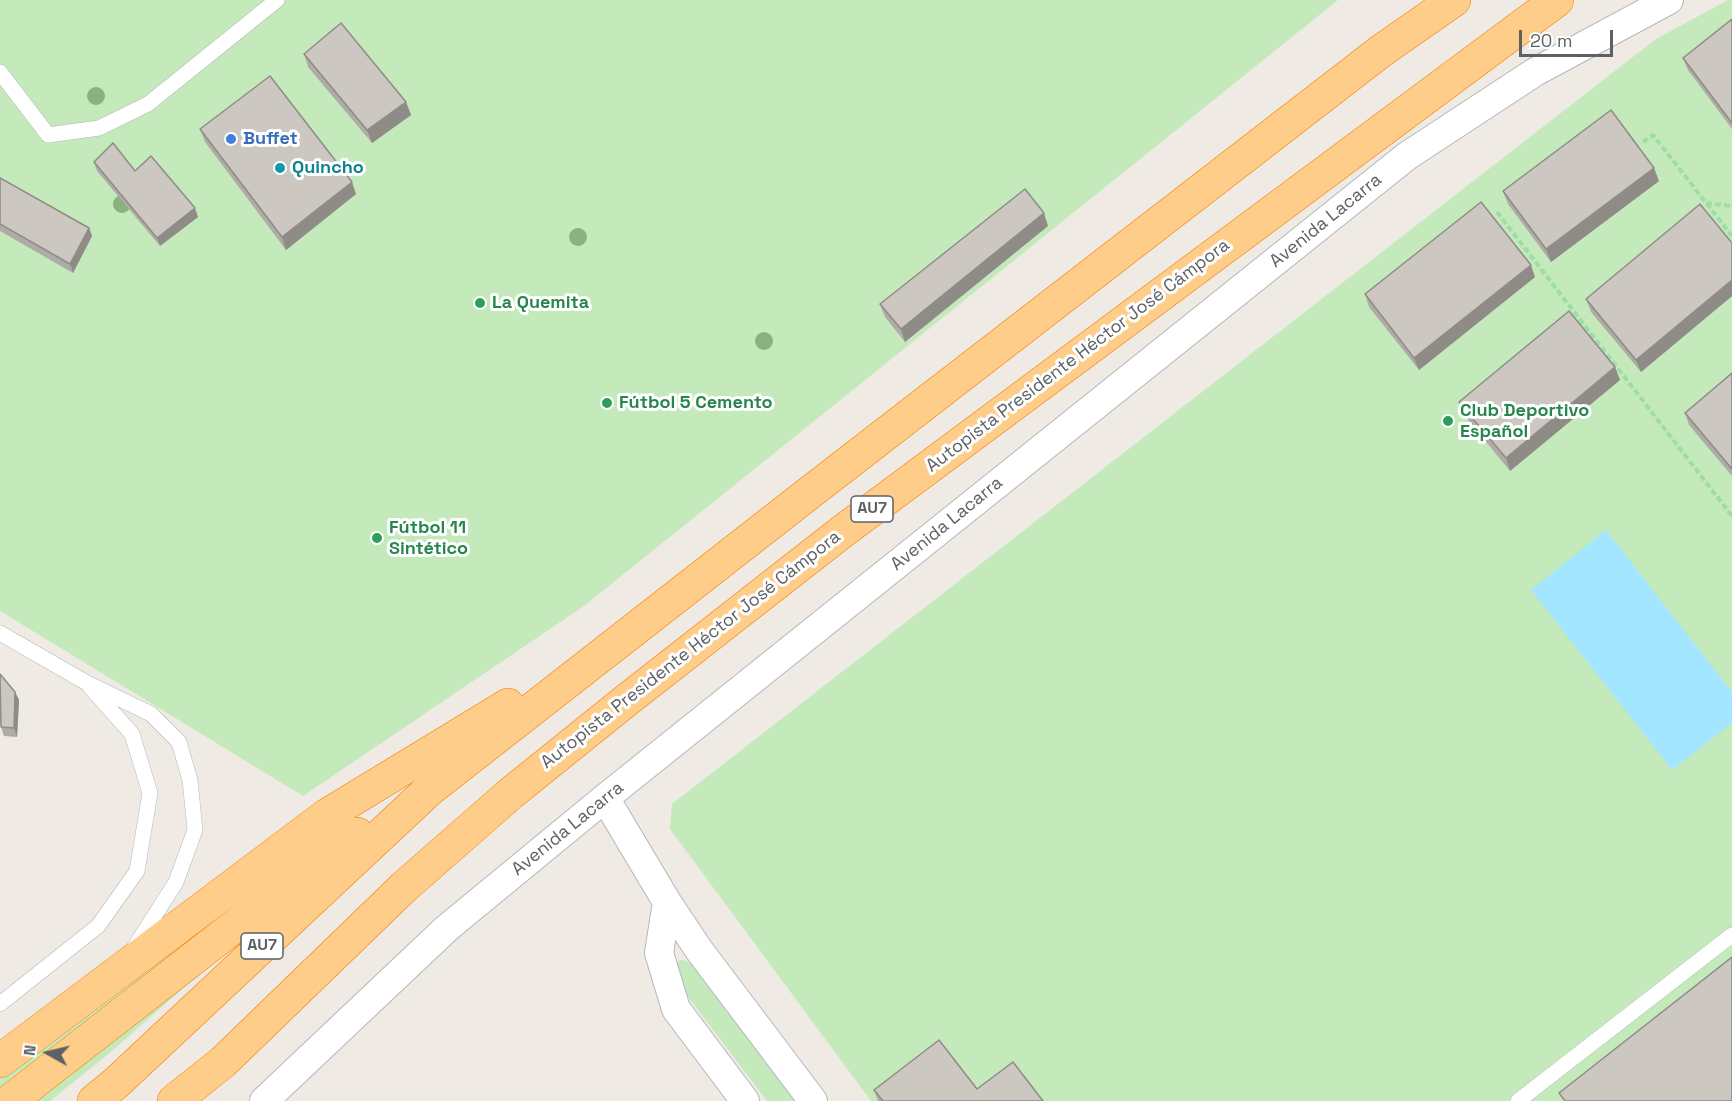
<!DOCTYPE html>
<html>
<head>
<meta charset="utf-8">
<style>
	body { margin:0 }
	#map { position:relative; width:1732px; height:1101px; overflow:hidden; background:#efeae3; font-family:"Space Grotesk",sans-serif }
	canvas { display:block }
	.north { position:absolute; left:18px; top:1023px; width:60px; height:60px; -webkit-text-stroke:4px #fff; paint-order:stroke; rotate:278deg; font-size:16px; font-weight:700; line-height:24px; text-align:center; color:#5b6165 }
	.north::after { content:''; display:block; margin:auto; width:21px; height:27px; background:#5b6165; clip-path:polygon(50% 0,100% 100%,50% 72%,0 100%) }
	.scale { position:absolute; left:1519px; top:30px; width:94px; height:27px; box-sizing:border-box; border:3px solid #5b6165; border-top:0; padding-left:8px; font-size:18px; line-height:21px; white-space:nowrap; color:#5b6165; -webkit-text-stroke:4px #fff; paint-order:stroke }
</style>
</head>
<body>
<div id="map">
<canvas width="1732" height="1101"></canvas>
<div class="north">N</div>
<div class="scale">20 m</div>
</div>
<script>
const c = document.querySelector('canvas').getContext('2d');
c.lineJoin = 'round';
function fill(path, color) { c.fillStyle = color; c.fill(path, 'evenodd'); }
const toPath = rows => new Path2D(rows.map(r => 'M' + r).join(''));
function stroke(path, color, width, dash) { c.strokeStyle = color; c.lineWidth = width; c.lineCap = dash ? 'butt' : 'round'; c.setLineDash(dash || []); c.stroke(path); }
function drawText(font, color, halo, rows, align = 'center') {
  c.font = font + ' "Space Grotesk",sans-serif'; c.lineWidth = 6; c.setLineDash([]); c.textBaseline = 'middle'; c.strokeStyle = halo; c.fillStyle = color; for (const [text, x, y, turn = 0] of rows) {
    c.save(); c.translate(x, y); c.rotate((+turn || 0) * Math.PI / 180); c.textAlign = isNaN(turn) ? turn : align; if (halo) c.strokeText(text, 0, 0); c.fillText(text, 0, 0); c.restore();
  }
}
fill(toPath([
	[0,0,1338,0,584,606,303,796,0,611],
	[1728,0,1732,0,1732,1101,871,1101,670,829,672,804,1656,39],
	[333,831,0,1092,0,1074],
	[681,960,687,961,693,965,795,1101,767,1101,679,985,676,962],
	[197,976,112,1051,50,1101,30,1101]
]), '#c4eabc');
fill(toPath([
	[1606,530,1732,692,1732,723,1672,770,1531,590]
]), '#a3e6ff');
const lane = toPath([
	[0,72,48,135,99,128,148,104,277,0],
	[0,633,87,683,151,714,179,742,190,780,195,830,176,882,134,948],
	[0,1004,98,926,137,871,150,793,132,734,91,688],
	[1518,1101,1732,935]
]);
const street = toPath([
	[605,798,667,902,699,950,813,1101],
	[667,902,659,953,676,1009,745,1101],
	[264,1101,447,928,605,798,1407,156,1535,72,1669,0]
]);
const highway = toPath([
	[0,1061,327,815,508,705],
	[10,1101,312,866,357,834],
	[94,1101,116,1083,430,789,813,490,1381,51,1454,0],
	[174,1101,223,1062,404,887,510,794,628,699,843,531,1557,0]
]);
stroke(lane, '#b3b7bb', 16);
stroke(street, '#b3b7bb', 30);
stroke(highway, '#f27d00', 34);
stroke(toPath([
	[1643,142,1653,135,1732,236],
	[1706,203,1732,206],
	[1497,212,1732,516]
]), '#9edda4', 4, [6, 3]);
stroke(lane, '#fff', 15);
stroke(street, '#fff', 28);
stroke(highway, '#ffcd8a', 33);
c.fillStyle = '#89b27e';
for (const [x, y] of [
	[96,96],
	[122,204],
	[578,237],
	[764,341]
]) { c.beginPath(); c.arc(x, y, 9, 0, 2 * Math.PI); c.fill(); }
fill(toPath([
	[1732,19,1732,129,1688,70,1683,58],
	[304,54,406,102,411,115,372,143,308,67],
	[200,129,356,194,286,250,205,142],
	[94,162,198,217,160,246,97,171],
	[0,178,89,228,92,236,73,273,0,231],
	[1659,181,1551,262,1508,204,1503,191],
	[1048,226,905,342,885,317,880,304],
	[1732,243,1732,296,1641,372,1591,312,1586,299],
	[1535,277,1419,370,1369,307,1365,294],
	[1615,367,1620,380,1510,471,1464,415,1459,402],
	[1732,373,1732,476,1689,425,1685,413],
	[0,674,15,692,19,700,17,737,4,736,1,727,1,723,0,723],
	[874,1090,1043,1101,878,1101]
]), '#afaba6');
fill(toPath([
	[406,102,411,115,372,143,367,130],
	[1654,168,1659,181,1551,262,1546,249],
	[352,182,356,194,286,250,282,237],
	[195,208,198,217,160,246,157,238],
	[1044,213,1048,226,905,342,901,329],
	[89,228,92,236,73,273,70,264],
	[1531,265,1535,277,1419,370,1414,358],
	[1732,280,1732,296,1641,372,1636,360],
	[1615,367,1620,380,1510,471,1506,458],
	[15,692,19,700,17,737,14,728]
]), '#8f8b87');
const building = toPath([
	[1732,19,1732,123,1683,58,1732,19],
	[341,23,406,102,367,130,304,54,341,23],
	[270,76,352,182,282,237,200,129,270,76],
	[1611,110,1654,168,1546,249,1503,191,1611,110],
	[113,143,135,171,151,156,195,208,157,238,94,162,113,143],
	[0,178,89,228,70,264,0,224,0,178],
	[1025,189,1044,213,901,329,880,304,1025,189],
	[1481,202,1531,265,1414,358,1365,294,1481,202],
	[1700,204,1732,243,1732,280,1636,360,1586,299,1700,204],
	[1569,311,1615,367,1506,458,1459,402,1569,311],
	[1732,373,1732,469,1685,413,1732,373],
	[0,674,15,692,14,728,1,727,0,674],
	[1732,957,1732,1101,1565,1101,1559,1093,1732,957],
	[939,1040,977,1089,1013,1062,1043,1101,883,1101,874,1090,939,1040]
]);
fill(building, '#ccc7c1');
stroke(building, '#8f8b87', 1.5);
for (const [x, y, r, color] of [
	[231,139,6,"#3f7fe0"],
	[280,168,6,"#0f9aa8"],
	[480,303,6,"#2e9e5b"],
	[607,403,6,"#2e9e5b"],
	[1448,421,6,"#2e9e5b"],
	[377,538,6,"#2e9e5b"]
]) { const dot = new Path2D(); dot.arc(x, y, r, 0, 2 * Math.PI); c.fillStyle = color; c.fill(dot); stroke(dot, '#fff', 2); }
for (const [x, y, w] of [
	[872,509,42],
	[262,946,42]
]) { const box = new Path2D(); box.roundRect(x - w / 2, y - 13, w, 26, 4.5); c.fillStyle = '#fff'; c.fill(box); stroke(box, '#5b6165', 1.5); }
drawText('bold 16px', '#5b6165', null, [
	["AU7",872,509],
	["AU7",262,946]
]);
drawText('bold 18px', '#366cbe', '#fff', [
	["Buffet",243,139]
], 'left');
drawText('bold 18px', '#0d838f', '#fff', [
	["Quincho",292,168]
], 'left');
drawText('18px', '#5b6165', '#fff', [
	["Avenida Lacarra",1326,221,-39],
	["Autopista Presidente Héctor José Cámpora",1078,356,-37],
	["Avenida Lacarra",947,524,-39],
	["Autopista Presidente Héctor José Cámpora",691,650,-38],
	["Avenida Lacarra",568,829,-39]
]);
drawText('bold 18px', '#27864d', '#fff', [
	["La Quemita",492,303],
	["Fútbol 5 Cemento",619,403],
	["Club Deportivo",1460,411],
	["Español",1460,432],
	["Fútbol 11",389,528],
	["Sintético",389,549]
], 'left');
</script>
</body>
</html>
